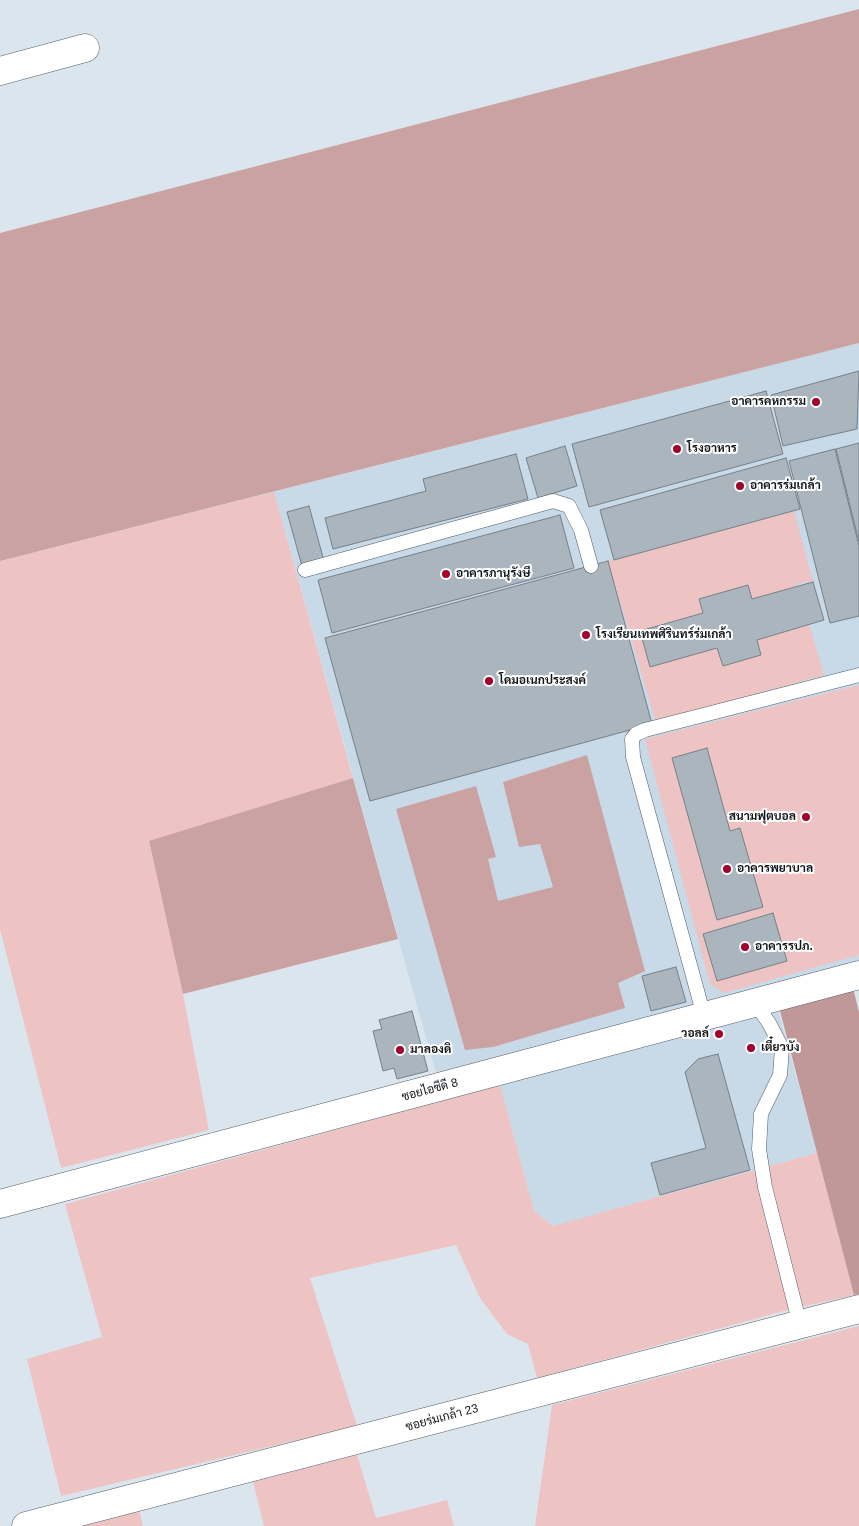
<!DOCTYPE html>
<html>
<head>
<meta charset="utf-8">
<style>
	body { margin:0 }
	canvas { display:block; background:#dbe5ee }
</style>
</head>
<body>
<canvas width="859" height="1526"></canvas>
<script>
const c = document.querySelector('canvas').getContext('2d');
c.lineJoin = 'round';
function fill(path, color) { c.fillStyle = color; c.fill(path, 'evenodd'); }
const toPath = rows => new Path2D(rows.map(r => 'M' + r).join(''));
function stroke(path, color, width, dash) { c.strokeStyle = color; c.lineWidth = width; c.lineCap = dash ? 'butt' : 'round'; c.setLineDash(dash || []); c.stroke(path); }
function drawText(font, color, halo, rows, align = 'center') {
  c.font = font + ' Arial,Sarabun,sans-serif'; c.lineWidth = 4; c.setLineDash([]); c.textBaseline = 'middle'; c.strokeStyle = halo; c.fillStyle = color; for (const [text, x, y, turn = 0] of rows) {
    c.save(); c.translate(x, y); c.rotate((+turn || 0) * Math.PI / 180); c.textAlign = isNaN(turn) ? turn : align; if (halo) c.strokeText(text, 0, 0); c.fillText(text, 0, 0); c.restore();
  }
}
fill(toPath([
	[859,343,859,967,437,1077,274,492],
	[776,1002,817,1153,554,1226,534,1211,500,1085]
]), '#c8d9e7');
fill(toPath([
	[274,492,353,778,149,842,183,994,209,1130,61,1168,0,929,0,561],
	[793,507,813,582,797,583,824,675,656,722,608,561],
	[859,685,859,955,724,993,710,984,645,739],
	[500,1085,534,1211,553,1226,817,1153,854,1295,784,1311,537,1378,528,1344,507,1334,480,1298,456,1245,310,1278,357,1426,61,1496,27,1359,102,1337,65,1204],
	[859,1326,859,1526,535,1526,552,1405],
	[357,1455,376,1518,447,1500,454,1526,264,1526,253,1482],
	[139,1510,143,1526,76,1526]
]), '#edc4c3');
fill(toPath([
	[853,988,859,1012,859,1294,854,1295,779,1007]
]), '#c19898');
fill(toPath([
	[859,9,859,343,0,561,0,233],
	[587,755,645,971,618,983,625,1008,493,1047,465,1050,396,809,476,786,496,857,488,859,498,901,553,887,540,844,519,847,503,782],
	[353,778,398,939,183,994,149,841]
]), '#cba2a2');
const building = toPath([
	[859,371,857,429,783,446,771,395,859,371],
	[766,391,783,454,589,507,572,444,766,391],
	[859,443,859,542,836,449,859,443],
	[565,446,577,486,538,498,526,458,565,446],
	[835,449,859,546,859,616,830,623,789,461,835,449],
	[516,454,528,499,333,549,325,518,426,491,423,479,516,454],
	[786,458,800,509,614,560,600,510,786,458],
	[309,506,324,561,302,566,287,512,309,506],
	[560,515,574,568,332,633,318,580,560,515],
	[608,561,652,724,370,801,325,638,608,561],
	[813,582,824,620,757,640,761,655,723,666,717,648,650,667,640,631,703,613,699,599,748,585,752,599,813,582],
	[707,748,730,831,740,828,763,907,717,920,672,758,707,748],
	[773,913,787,961,717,981,703,934,773,913],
	[676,967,686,1002,651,1011,642,976,676,967],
	[412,1011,428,1071,397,1079,394,1068,383,1071,373,1031,382,1029,379,1020,412,1011],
	[718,1054,750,1170,660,1195,651,1163,706,1148,685,1072,698,1059,718,1054]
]);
fill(building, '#aab5bd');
stroke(building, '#768088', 1);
const service = toPath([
	[305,570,553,501,569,506,581,530,591,566],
	[755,1003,769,1023,782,1048,780,1075,761,1114,759,1149,765,1187,800,1325],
	[704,1016,633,757,632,739,636,734,645,730,859,675]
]);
const minor = toPath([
	[0,71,85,48],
	[0,1204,859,975],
	[26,1526,859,1309]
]);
stroke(service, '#545d65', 15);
stroke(minor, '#545d65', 29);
stroke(service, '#fff', 14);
stroke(minor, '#fff', 28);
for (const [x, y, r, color] of [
	[816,402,5,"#a2032b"],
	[677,449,5,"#a2032b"],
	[740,486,5,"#a2032b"],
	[446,574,5,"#a2032b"],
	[586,635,5,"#a2032b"],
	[489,681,5,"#a2032b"],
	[806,817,5,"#a2032b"],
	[727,869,5,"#a2032b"],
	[745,947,5,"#a2032b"],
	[719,1034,5,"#a2032b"],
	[751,1048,5,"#a2032b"],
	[400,1050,5,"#a2032b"]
]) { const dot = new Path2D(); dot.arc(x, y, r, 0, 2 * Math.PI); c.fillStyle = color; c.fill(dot); stroke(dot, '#fff', 2); }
drawText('bold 12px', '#121619', '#fff', [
	["อาคารคหกรรม",806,402,"right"],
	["โรงอาหาร",687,449],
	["อาคารร่มเกล้า",750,486],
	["อาคารภานุรังษี",456,574],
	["โรงเรียนเทพศิรินทร์ร่มเกล้า",596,635],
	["โดมอเนกประสงค์",499,681],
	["สนามฟุตบอล",796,817,"right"],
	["อาคารพยาบาล",737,869],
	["อาคารรปภ.",755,947],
	["วอลล์",709,1034,"right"],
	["เตี๋ยวบัง",761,1048],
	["มาลองดิ",410,1050]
], 'left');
drawText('12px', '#121619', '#fff', [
	["ซอยไอซีดี 8",430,1090,-15],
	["ซอยร่มเกล้า 23",442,1418,-15]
]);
</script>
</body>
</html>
